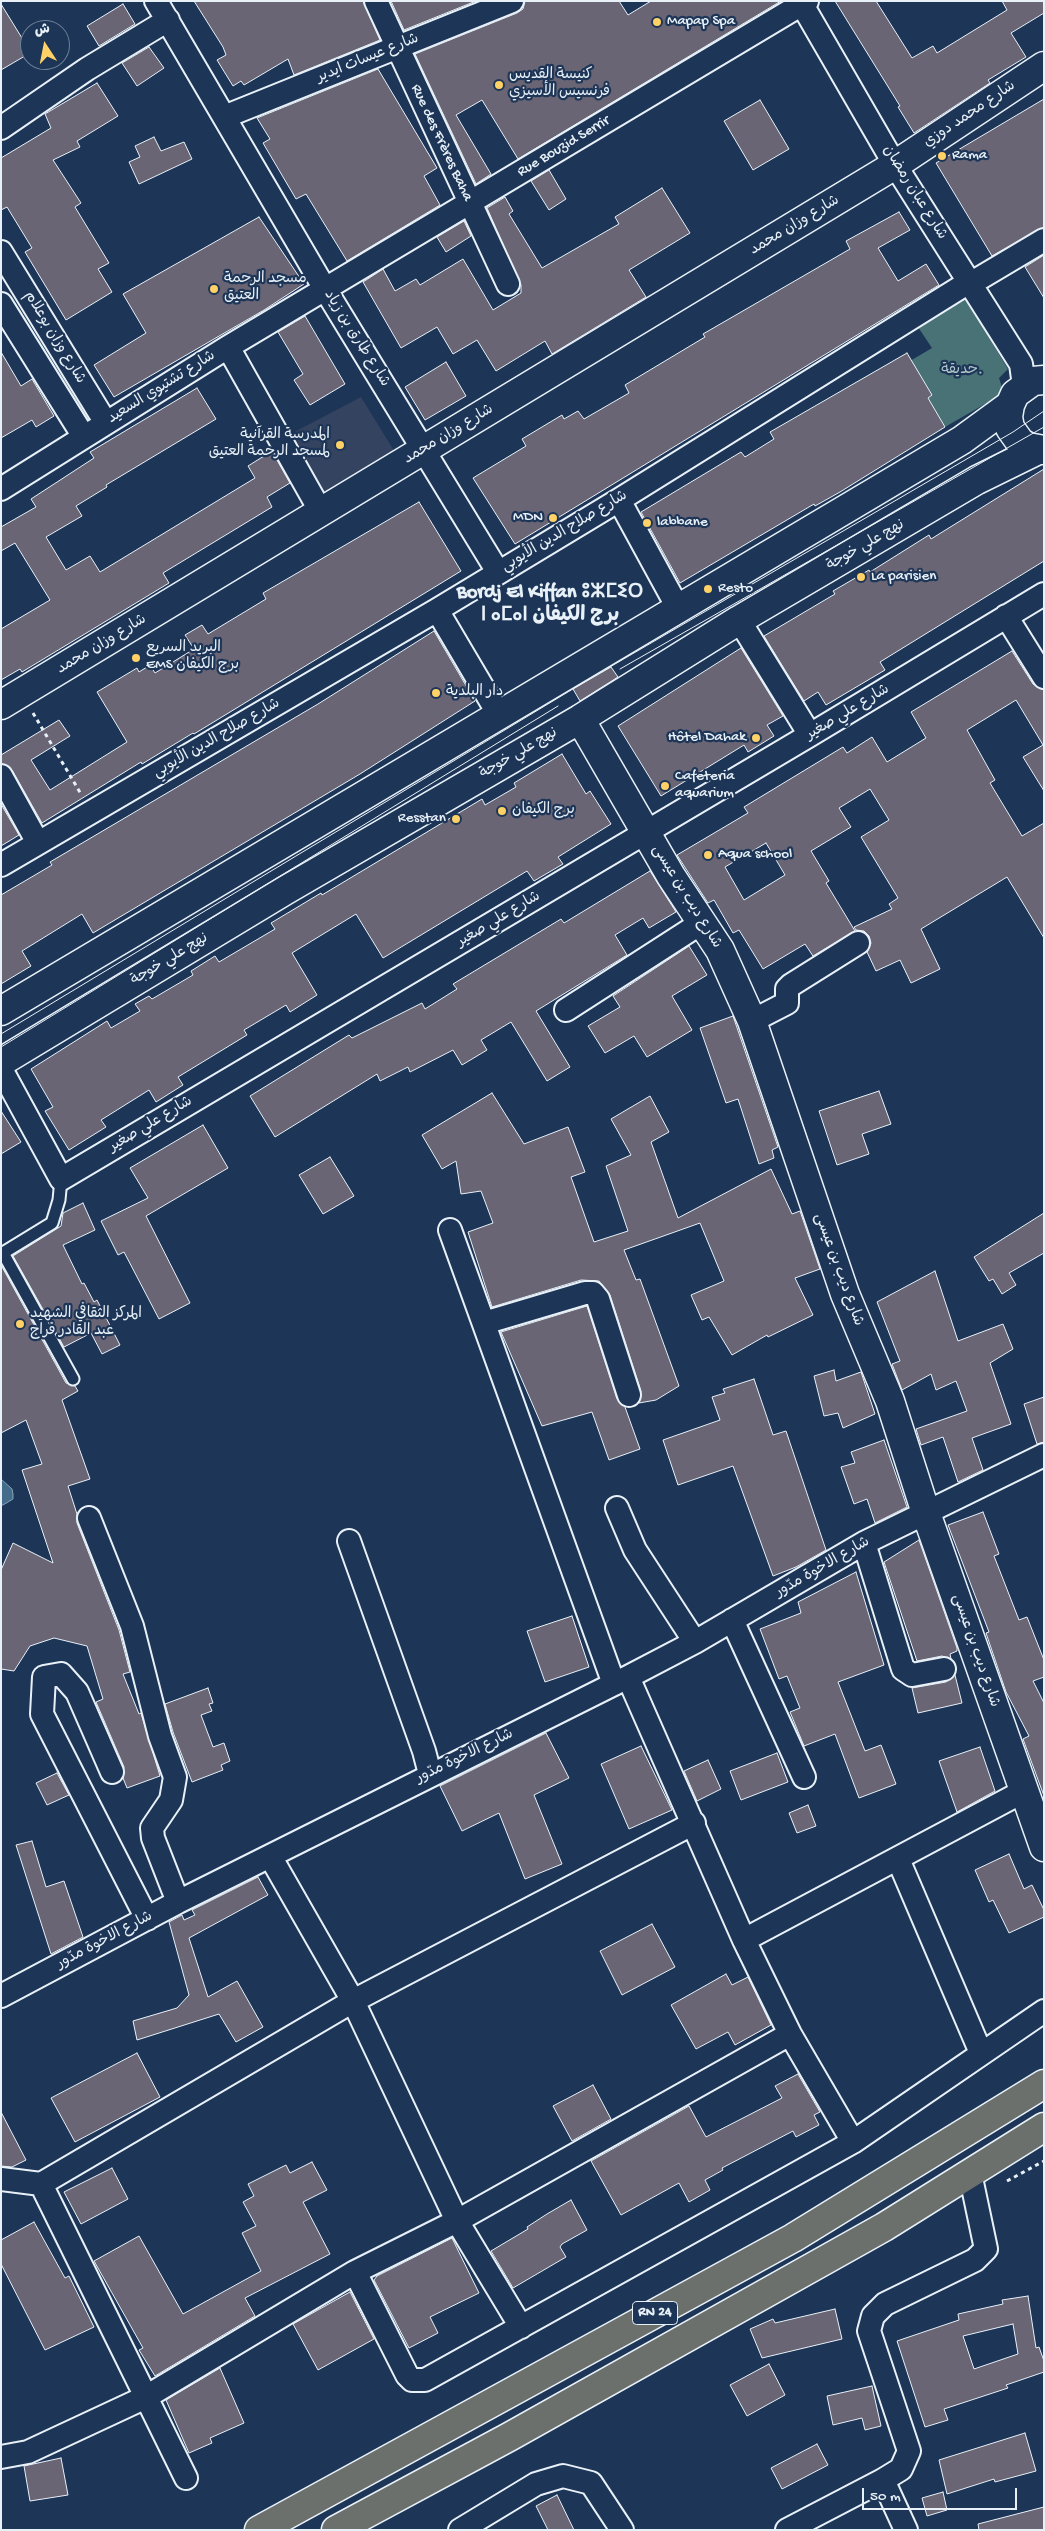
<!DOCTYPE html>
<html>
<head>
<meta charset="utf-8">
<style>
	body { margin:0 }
	#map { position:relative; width:1045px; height:2531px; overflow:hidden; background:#1d3557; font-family:"Gochi Hand","Playpen Sans Arabic",sans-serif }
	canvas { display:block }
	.frame { position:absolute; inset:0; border:2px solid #e8f1f8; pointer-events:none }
	.north { position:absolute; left:20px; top:20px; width:50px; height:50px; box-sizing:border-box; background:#1d3557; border:1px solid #6e8097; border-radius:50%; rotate:349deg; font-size:14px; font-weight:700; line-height:20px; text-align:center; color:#e8f1f8 }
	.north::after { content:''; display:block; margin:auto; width:18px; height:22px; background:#ffd166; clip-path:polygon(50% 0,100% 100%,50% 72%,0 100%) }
	.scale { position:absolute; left:862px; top:2488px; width:155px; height:22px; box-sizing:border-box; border:2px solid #e8f1f8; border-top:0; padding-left:6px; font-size:15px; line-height:18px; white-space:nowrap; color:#e8f1f8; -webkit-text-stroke:4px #1d3557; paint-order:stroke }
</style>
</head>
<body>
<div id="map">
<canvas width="1045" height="2531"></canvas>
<div class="frame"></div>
<div class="north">ش</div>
<div class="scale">50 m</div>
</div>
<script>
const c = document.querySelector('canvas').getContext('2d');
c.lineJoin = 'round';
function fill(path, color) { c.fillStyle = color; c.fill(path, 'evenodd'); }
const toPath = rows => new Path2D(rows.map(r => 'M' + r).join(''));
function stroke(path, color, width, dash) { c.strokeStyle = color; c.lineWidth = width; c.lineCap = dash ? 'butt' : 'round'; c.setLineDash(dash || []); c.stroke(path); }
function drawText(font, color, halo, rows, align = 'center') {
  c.font = font + ' "Gochi Hand","Playpen Sans Arabic","Noto Sans Tifinagh",sans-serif'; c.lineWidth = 4.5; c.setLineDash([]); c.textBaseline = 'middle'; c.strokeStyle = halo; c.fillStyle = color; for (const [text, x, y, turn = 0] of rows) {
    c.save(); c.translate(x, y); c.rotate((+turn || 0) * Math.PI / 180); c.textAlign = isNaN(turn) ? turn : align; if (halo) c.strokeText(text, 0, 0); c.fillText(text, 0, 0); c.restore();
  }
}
fill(toPath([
	[361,397,396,454,318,497,285,437]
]), '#344360');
fill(toPath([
	[965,298,1008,369,999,378,1004,393,945,427,928,398,932,395,910,361,932,348,918,327]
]), '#487276');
const water = toPath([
	[1,1479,12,1489,13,1494,13,1499,3,1505,1,1505,1,1479]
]);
fill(water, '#446d8b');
stroke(water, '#86a2b7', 1);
const building = toPath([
	[194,1,363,1,380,40,294,75,288,59,244,85,241,81,233,86,217,60,226,55,223,47,194,1],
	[391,1,476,1,404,30,391,1],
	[525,1,619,1,628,15,651,1,781,1,518,159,482,100,456,115,491,174,476,184,415,54,517,13,523,9,525,1],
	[835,1,876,1,912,58,933,46,937,53,1007,10,1002,1,1044,1,1044,13,1011,33,1026,57,988,80,990,83,914,133,898,107,900,106,835,1],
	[1,4,30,51,30,53,1,70,1,4],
	[123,4,135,24,99,46,87,26,123,4],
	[149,47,164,68,137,86,122,63,149,47],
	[378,69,437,168,424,176,440,205,347,261,306,194,296,199,263,143,270,139,257,118,378,69],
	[97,83,118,116,77,141,80,147,53,160,81,203,75,207,109,263,98,269,112,292,66,320,25,252,32,248,7,207,1,210,1,158,51,128,45,114,97,83],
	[1044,99,1044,227,992,256,936,163,1044,99],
	[760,100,789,149,753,170,724,121,760,100],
	[154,137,161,151,184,142,192,159,139,184,129,162,140,157,135,146,154,137],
	[549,170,566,199,549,210,531,181,549,170],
	[662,188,690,233,629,270,646,297,552,354,545,341,496,371,477,340,453,354,437,327,401,348,363,282,383,269,395,291,416,279,420,285,463,259,493,310,521,293,521,285,487,208,505,197,513,211,509,214,542,268,619,224,615,217,662,188],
	[899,212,910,230,878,248,898,281,926,264,939,285,515,544,473,478,526,446,522,439,562,415,564,419,578,411,584,419,629,393,625,385,705,337,703,334,850,249,846,241,899,212],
	[259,217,304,284,264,310,114,397,94,365,146,333,123,294,259,217],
	[464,221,471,236,446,252,437,237,464,221],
	[1044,255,1044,298,1025,267,1044,255],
	[305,316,345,384,310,405,294,380,303,374,278,332,305,316],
	[1,352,21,386,32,379,54,416,36,427,32,420,1,438,1,352],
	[907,353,932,395,928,398,945,427,840,492,815,506,814,504,680,583,641,512,741,452,745,457,774,439,770,432,907,353],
	[446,362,466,396,425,420,405,387,446,362],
	[197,388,216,419,106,485,107,487,76,506,82,516,46,537,66,570,90,556,100,572,255,478,248,466,272,451,290,483,267,497,272,507,163,573,169,583,22,672,20,669,1,680,1,629,50,600,15,543,1,551,1,527,36,507,31,499,94,458,90,452,197,388],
	[1044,469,1044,561,880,662,885,670,826,705,818,692,804,701,764,636,835,594,833,591,869,570,870,572,929,535,931,539,1044,469],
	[419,502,461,571,194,734,193,733,142,764,141,762,42,823,12,770,1,763,1,755,59,720,70,736,31,760,50,790,127,742,97,692,137,668,139,672,150,665,155,673,194,649,185,635,202,625,208,634,266,599,263,593,419,502],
	[434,631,475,701,360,774,93,933,82,914,22,951,31,966,1,984,1,895,52,865,50,862,318,704,434,631],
	[741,648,783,716,767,725,774,736,748,752,744,745,661,796,618,726,741,648],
	[1012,651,1033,684,1044,690,1044,791,1023,757,1043,745,1016,700,967,730,995,780,990,783,1022,836,1044,823,1044,938,1007,877,921,929,940,969,911,983,900,960,876,971,867,952,871,943,869,936,864,931,856,930,854,927,892,909,889,904,898,898,861,837,889,820,870,789,839,808,851,827,811,851,829,881,826,883,855,931,813,956,805,944,763,969,739,930,733,933,714,900,708,903,677,855,748,813,744,807,843,747,847,753,872,737,887,762,926,738,911,712,1012,651],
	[766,843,785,875,744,900,725,867,766,843],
	[611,667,618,677,580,701,573,689,611,667],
	[562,754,586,794,590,791,611,824,558,857,563,864,534,881,527,871,383,958,356,914,292,953,317,995,290,1012,286,1005,244,1030,247,1035,178,1077,183,1085,156,1102,149,1090,101,1120,106,1127,69,1150,45,1111,53,1107,31,1069,107,1021,111,1028,140,1011,135,1004,149,996,152,999,193,975,191,971,215,956,219,962,275,929,271,923,321,893,322,895,482,799,485,805,516,787,514,783,562,754],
	[1,804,19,835,1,846,1,804],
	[650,871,676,912,649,928,643,918,615,935,627,955,536,1011,570,1067,547,1081,511,1022,481,1040,487,1050,462,1065,453,1050,410,1072,408,1067,380,1081,377,1074,275,1137,250,1096,349,1035,352,1038,422,1003,425,1009,457,989,453,984,561,919,564,923,650,871],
	[689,946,707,975,672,996,692,1030,647,1057,634,1036,605,1053,588,1026,620,1007,613,996,689,946],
	[733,1016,778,1147,772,1150,774,1158,759,1164,738,1099,726,1103,700,1028,733,1016],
	[879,1091,891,1124,862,1134,869,1154,837,1165,819,1111,879,1091],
	[492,1093,524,1144,568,1127,585,1172,571,1177,594,1242,628,1231,606,1166,631,1155,611,1119,650,1096,669,1132,651,1142,678,1218,771,1169,792,1214,800,1211,820,1269,795,1278,813,1315,768,1337,767,1335,732,1355,709,1317,702,1320,691,1295,724,1281,700,1223,624,1250,636,1280,640,1279,679,1386,656,1400,639,1403,641,1391,610,1295,599,1281,581,1280,492,1307,468,1232,493,1223,481,1191,461,1194,456,1161,442,1169,422,1135,492,1093],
	[1,1111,21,1142,1,1154,1,1111],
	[203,1125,228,1168,146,1216,190,1303,159,1319,124,1252,118,1255,101,1221,148,1198,130,1168,203,1125],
	[330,1157,354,1196,323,1214,299,1175,330,1157],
	[83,1203,95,1230,63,1245,82,1284,84,1283,94,1302,97,1300,120,1345,102,1354,91,1333,64,1347,13,1256,61,1226,63,1213,83,1203],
	[1044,1213,1044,1253,1009,1273,1016,1285,1002,1294,993,1279,989,1281,974,1257,1044,1213],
	[1,1265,66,1383,75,1386,78,1391,62,1400,90,1479,68,1486,77,1514,77,1523,119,1630,130,1672,123,1674,139,1714,141,1713,160,1776,127,1788,123,1778,124,1767,96,1702,103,1699,87,1646,54,1638,30,1646,14,1671,1,1669,1,1570,13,1543,53,1563,22,1470,42,1464,26,1420,1,1433,1,1265],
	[935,1271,958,1341,1003,1324,1013,1349,990,1363,1011,1424,972,1438,983,1470,958,1482,943,1437,921,1445,916,1429,967,1411,956,1381,936,1390,931,1374,902,1390,892,1364,900,1361,877,1302,935,1271],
	[587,1306,617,1399,625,1407,640,1449,609,1460,592,1412,542,1426,501,1332,587,1306],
	[834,1370,836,1381,861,1372,875,1414,843,1428,838,1413,824,1416,814,1376,834,1370],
	[754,1379,773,1435,786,1431,826,1550,796,1567,773,1576,733,1466,678,1485,663,1440,720,1420,712,1397,725,1393,723,1389,754,1379],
	[1044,1397,1044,1442,1037,1444,1024,1404,1044,1397],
	[884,1440,907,1507,875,1523,867,1499,854,1504,841,1467,855,1463,851,1452,884,1440],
	[983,1512,999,1554,994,1556,1019,1620,1027,1617,1044,1660,1044,1677,1033,1681,1044,1703,1044,1796,1023,1739,1029,1736,1006,1692,986,1633,989,1632,948,1525,983,1512],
	[919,1540,957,1648,957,1651,950,1654,951,1659,942,1656,917,1661,884,1562,919,1540],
	[856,1572,884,1665,838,1682,865,1751,881,1745,896,1784,859,1798,835,1734,804,1746,790,1712,800,1708,787,1676,779,1679,760,1629,801,1613,798,1602,856,1572],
	[572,1616,589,1667,545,1682,527,1631,572,1616],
	[955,1675,962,1703,918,1713,912,1688,946,1682,955,1675],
	[208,1688,213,1703,209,1704,212,1711,201,1715,213,1747,224,1743,230,1761,221,1765,223,1770,192,1782,173,1732,165,1704,208,1688],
	[546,1733,569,1778,534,1795,562,1864,525,1879,499,1813,462,1831,440,1786,546,1733],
	[641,1746,672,1810,629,1829,601,1764,641,1746],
	[980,1747,995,1791,957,1812,939,1761,980,1747],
	[777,1753,788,1782,741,1800,730,1771,777,1753],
	[708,1760,721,1789,697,1801,684,1771,708,1760],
	[57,1773,69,1795,47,1805,36,1783,57,1773],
	[808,1805,816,1826,797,1833,789,1813,808,1805],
	[32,1841,46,1887,64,1881,83,1937,51,1954,16,1845,32,1841],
	[1009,1854,1024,1889,1032,1885,1044,1910,1044,1917,1009,1933,993,1900,989,1902,975,1870,1009,1854],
	[258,1877,268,1895,189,1938,208,1997,237,1981,263,2027,236,2042,219,2014,137,2040,133,2021,177,2008,189,1995,169,1922,182,1915,184,1920,195,1915,192,1910,258,1877],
	[652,1924,675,1967,622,1995,600,1951,652,1924],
	[726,1974,732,1985,748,1977,771,2025,735,2045,728,2032,696,2049,671,2005,726,1974],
	[137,2053,160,2097,75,2142,51,2098,137,2053],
	[798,2074,820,2112,814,2115,819,2125,796,2137,793,2131,722,2168,723,2170,705,2180,710,2190,689,2202,679,2183,621,2215,591,2161,689,2106,706,2137,782,2098,775,2086,798,2074],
	[593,2085,611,2119,572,2141,553,2106,593,2085],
	[1,2112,26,2160,12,2167,1,2166,1,2112],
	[312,2162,327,2190,303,2202,330,2254,245,2298,255,2316,155,2376,139,2350,143,2348,94,2261,139,2236,183,2314,261,2271,242,2233,256,2226,243,2202,254,2196,248,2184,286,2165,290,2173,312,2162],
	[112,2168,128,2199,81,2224,64,2192,112,2168],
	[571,2200,587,2230,562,2244,560,2247,566,2257,513,2288,491,2251,528,2229,527,2227,547,2214,571,2200],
	[34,2222,65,2278,69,2276,94,2327,45,2350,1,2264,1,2240,34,2222],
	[452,2238,479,2293,430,2317,438,2333,409,2348,374,2280,377,2276,452,2238],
	[350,2292,374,2339,318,2370,293,2324,350,2292],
	[1028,2296,1036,2348,1039,2347,1044,2361,1044,2372,1006,2385,1008,2388,944,2409,948,2420,925,2427,897,2341,959,2320,958,2314,1003,2304,1002,2300,1028,2296],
	[1013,2324,1018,2354,974,2369,963,2336,1013,2324],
	[835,2309,842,2339,762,2358,750,2329,773,2319,775,2323,835,2309],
	[769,2364,785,2395,747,2416,730,2385,769,2364],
	[220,2368,244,2423,210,2438,212,2443,189,2453,166,2400,220,2368],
	[872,2386,881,2426,865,2430,862,2418,833,2425,827,2396,872,2386],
	[1025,2433,1036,2471,995,2482,994,2479,947,2494,939,2460,1025,2433],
	[817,2444,828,2465,782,2489,771,2468,817,2444],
	[61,2458,68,2495,30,2501,24,2466,61,2458],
	[943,2492,947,2510,927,2516,922,2498,943,2492],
	[557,2495,574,2530,548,2530,536,2506,557,2495],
	[1044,2507,1044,2530,979,2530,978,2524,1044,2507]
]);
fill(building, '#696575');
stroke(building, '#e8f1f8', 1);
const lane = toPath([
	[61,1179,59,1200,52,1223,3,1253,73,1379]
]);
const street = toPath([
	[156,1,325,289,498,572],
	[376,1,508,284],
	[800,1,895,165,1021,364,1024,386],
	[224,117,512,1],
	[1,128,87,69,168,20],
	[1,252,106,423],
	[970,284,1044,240],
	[1,304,84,437],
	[228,347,321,512],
	[1,489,228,347,807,1],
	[619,500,678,608],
	[437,610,499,715],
	[1006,616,1044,677],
	[739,620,810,735],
	[1,776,38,843],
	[1,865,437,610,619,500,969,282],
	[566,1010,701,923],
	[752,1021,787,1003,787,989,791,985,858,943],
	[1,1069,61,1179,810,735,1044,594],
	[450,1230,614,1684],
	[484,1323,585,1293,593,1293,598,1299,629,1395],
	[617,1508,635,1550,695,1642],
	[89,1518,132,1626,160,1736,175,1777,171,1800,152,1828,153,1838,178,1902],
	[349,1541,424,1751,430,1774],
	[864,1543,903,1669,912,1675,944,1669],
	[732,1620,804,1777],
	[628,1677,744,1940,790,2034,853,2142],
	[112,1772,77,1692,61,1674,44,1677,42,1714,147,1919],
	[270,1856,353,2001,457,2221,521,2327],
	[898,1859,981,2053],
	[744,1940,1024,1791],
	[1,1996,178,1902,628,1677,695,1642,864,1543,1044,1455],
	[1,2179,41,2184,186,2478],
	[41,2184,353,2001,694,1823],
	[355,2272,407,2375,412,2380,425,2380,853,2142,1044,2011],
	[1,2457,28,2452,146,2397,355,2272,457,2221,790,2034],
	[460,2530,536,2484,563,2476,591,2483,622,2530],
	[787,2530,883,2480],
	[906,2530,883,2480,901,2469,909,2451,869,2331,873,2316,885,2304,975,2260,986,2249,970,2173]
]);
const secondary = toPath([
	[1044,380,1033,381,1015,394,1010,405,1008,417,1010,428,1020,442,1028,447,1044,450],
	[1,705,895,165,1044,66],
	[580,719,671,876,720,950,752,1021,845,1294,890,1401,926,1513,1044,1847],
	[1,1011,962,440,1010,405],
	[1,1062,286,890,580,719,739,620,977,480,1038,450]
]);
const highway = toPath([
	[259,2530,793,2238,1044,2084],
	[336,2530,509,2437,884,2227,1044,2127]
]);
stroke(lane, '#e8f1f8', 15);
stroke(street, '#e8f1f8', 26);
stroke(secondary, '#e8f1f8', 31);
stroke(highway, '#e8f1f8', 31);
stroke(toPath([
	[33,713,81,794],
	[1007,2181,1044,2161]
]), '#e8f1f8', 3, [4, 4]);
stroke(lane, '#1d3557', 11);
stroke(street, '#1d3557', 22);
stroke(secondary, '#1d3557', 28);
stroke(highway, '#6c706d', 28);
stroke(toPath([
	[620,669,1044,427],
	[1,1034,591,678,1013,432,1044,411],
	[1,1047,558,706]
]), '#e8f1f8', 1);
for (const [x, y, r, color] of [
	[657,22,5,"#ffd166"],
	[499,85,5,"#ffd166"],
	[942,156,5,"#ffd166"],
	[214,289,5,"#ffd166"],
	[340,445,5,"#ffd166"],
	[553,518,5,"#ffd166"],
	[647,523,5,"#ffd166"],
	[861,577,5,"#ffd166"],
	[708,589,5,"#ffd166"],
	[136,658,5,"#ffd166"],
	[436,693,5,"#ffd166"],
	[756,738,5,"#ffd166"],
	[665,786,5,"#ffd166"],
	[502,811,5,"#ffd166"],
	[456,819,5,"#ffd166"],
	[708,855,5,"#ffd166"],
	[20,1324,5,"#ffd166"]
]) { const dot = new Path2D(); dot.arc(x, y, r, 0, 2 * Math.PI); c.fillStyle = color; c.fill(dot); stroke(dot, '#1d3557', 2); }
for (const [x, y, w] of [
	[655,2313,45]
]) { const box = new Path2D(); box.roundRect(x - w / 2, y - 11.5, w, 23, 4); c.fillStyle = '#1d3557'; c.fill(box); stroke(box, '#e8f1f8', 1); }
drawText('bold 14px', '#e8f1f8', null, [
	["RN 24",655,2313]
]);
drawText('15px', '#e8f1f8', '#1d3557', [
	["Mapap Spa",667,22],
	["كنيسة القديس",509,76],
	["فرنسيس الأسيزي",509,93],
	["Rama",952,156],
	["مسجد الرحمة",224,280],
	["العتيق",224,297],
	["المدرسة القرآنية",330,436,"right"],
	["لمسجد الرحمة العتيق",330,453,"right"],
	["MDN",543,518,"right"],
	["labbane",657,523],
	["La parisien",871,577],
	["Resto",718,589],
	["البريد السريع",146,649],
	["EMS برج الكيفان",146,666],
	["دار البلدية",446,693],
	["Hôtel Dahak",746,738,"right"],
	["Cafeteria",675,777],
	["aquarium",675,794],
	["برج الكيفان",512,811],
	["Resstan",446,819,"right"],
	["Aqua school",718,855],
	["المركز الثقافي الشهيد",30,1315],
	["عبد القادر فراج",30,1332]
], 'left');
drawText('15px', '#e8f1f8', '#1d3557', [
	["شارع عيسات ايدير",368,59,-22],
	["شارع محمد دوزي",970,115,-34],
	["Rue des Frères Baha",441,143,65],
	["Rue Bouzid Serrir",564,147,-31],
	["شارع عبان رمضان",914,193,58],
	["شارع وزان محمد",795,226,-31],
	["شارع وزان بوعلام",54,338,59],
	["شارع طارق بن زياد",356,339,58],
	["شارع تشتيوي السعيد",162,388,-32],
	["شارع وزان محمد",449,435,-31],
	["شارع صلاح الدين الأيوبي",565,532,-31],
	["نهج علي خوجة",866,546,-30],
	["شارع وزان محمد",102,645,-31],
	["شارع علي صغير",848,713,-31],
	["شارع صلاح الدين الأيوبي",217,739,-30],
	["نهج علي خوجة",519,754,-30],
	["شارع ديب بن عيسى",686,897,58],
	["شارع علي صغير",499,920,-31],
	["نهج علي خوجة",170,960,-31],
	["شارع علي صغير",151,1125,-31],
	["شارع ديب بن عيسى",838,1270,70],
	["شارع الاخوة مدّور",823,1568,-30],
	["شارع ديب بن عيسى",975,1651,71],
	["شارع الاخوة مدّور",465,1757,-26],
	["شارع الاخوة مدّور",105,1941,-28]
]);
drawText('15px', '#b0c5ca', '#1d3557', [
	["حديقة.",962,371]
]);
drawText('bold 20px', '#e8f1f8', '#1d3557', [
	["Bordj El Kiffan ⵓⵣⵎⵉⵔ",550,594],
	["ⵏ ⴰⵎⴰⵏ برج الكيفان",550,617]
]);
</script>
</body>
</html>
